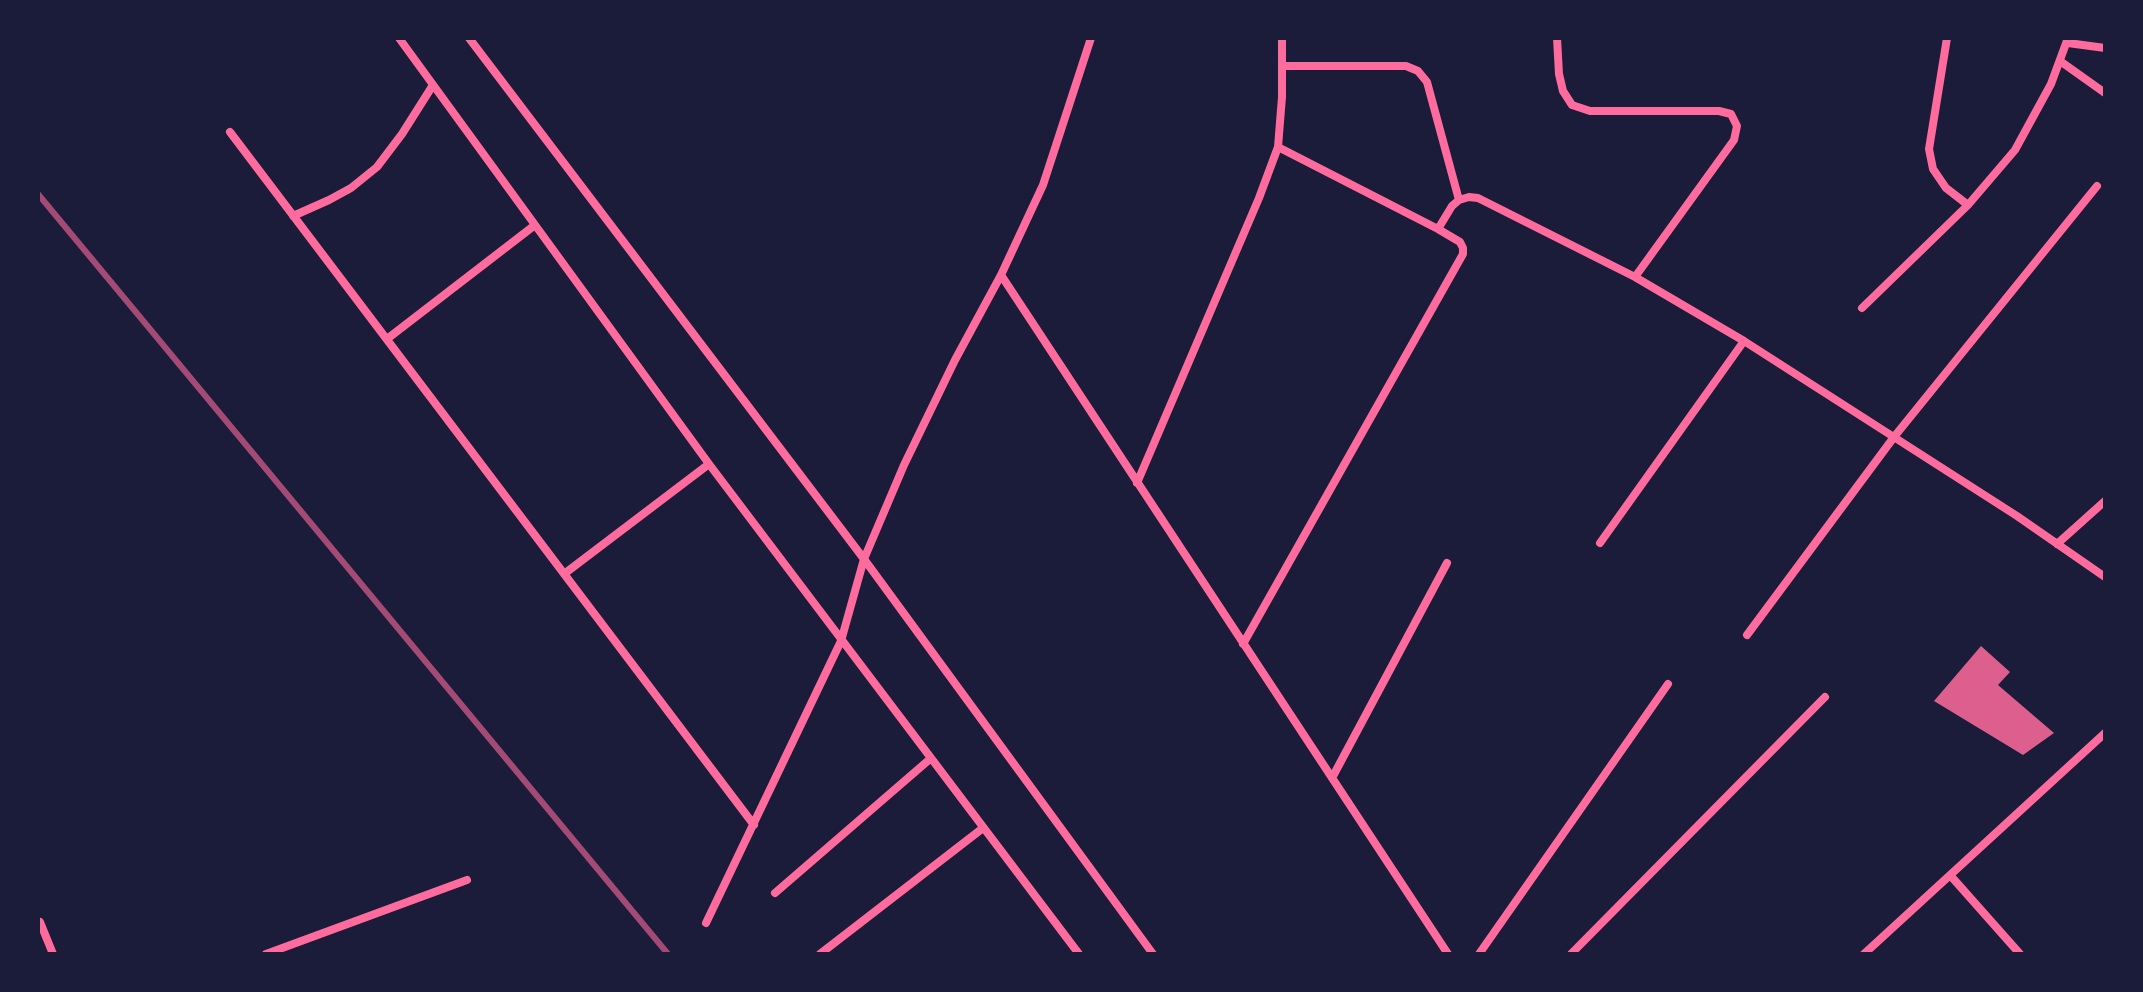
<!DOCTYPE html>
<html>
<head>
<meta charset="utf-8">
<style>
	body { margin:0 }
	#map { position:relative; width:2143px; height:992px; overflow:hidden; background:#1b1b3a; font-family:"PT Sans",sans-serif }
	canvas { display:block }
	.frame { position:absolute; inset:0; border:40px solid #1b1b3a; pointer-events:none }
</style>
</head>
<body>
<div id="map">
<canvas width="2143" height="992"></canvas>
<div class="frame"></div>
</div>
<script>
const c = document.querySelector('canvas').getContext('2d');
c.lineJoin = 'round';
function fill(path, color) { c.fillStyle = color; c.fill(path, 'evenodd'); }
const toPath = rows => new Path2D(rows.map(r => 'M' + r).join(''));
function stroke(path, color, width, dash) { c.strokeStyle = color; c.lineWidth = width; c.lineCap = dash ? 'butt' : 'round'; c.setLineDash(dash || []); c.stroke(path); }
fill(toPath([
	[1981,646,2010,672,1998,685,2054,733,2023,755,1934,701]
]), '#dd5f8e');
stroke(toPath([
	[399,38,709,464,1079,954],
	[469,38,864,559,1153,954],
	[1557,38,1559,74,1563,91,1572,105,1590,111,1719,111,1731,114,1737,126,1734,140,1635,277],
	[1947,38,1929,149,1933,169,1946,188,1968,205],
	[2068,43,2105,48],
	[2060,61,2105,93],
	[1282,66,1406,66,1418,71,1427,82,1459,200],
	[230,132,754,825],
	[293,216,329,200,351,188,377,167,402,134,433,85],
	[1438,229,1452,206,1459,200,1469,197,1478,198,1635,277,1744,341,2017,516,2105,577],
	[1001,275,1448,954],
	[1862,308,1968,205,2015,150,2051,84,2068,38],
	[387,339,535,225],
	[1137,483,1259,198,1278,147,1282,97,1282,38],
	[1600,543,1744,341],
	[2057,544,2105,501],
	[564,574,709,464],
	[1747,635,1894,437,2097,186],
	[1243,644,1463,254,1463,248,1460,242,1438,229,1278,147],
	[1332,778,1447,563],
	[1950,875,2020,954],
	[775,893,930,759],
	[40,922,53,954],
	[706,923,841,641,864,559,904,465,955,360,1001,275,1043,185,1091,38],
	[266,954,467,880],
	[820,954,983,828],
	[1479,954,1668,684],
	[1571,954,1825,697],
	[1864,954,2105,733]
]), '#ff6b9d', 8);
stroke(toPath([
	[38,194,668,954]
]), '#a44b75', 6);
</script>
</body>
</html>
